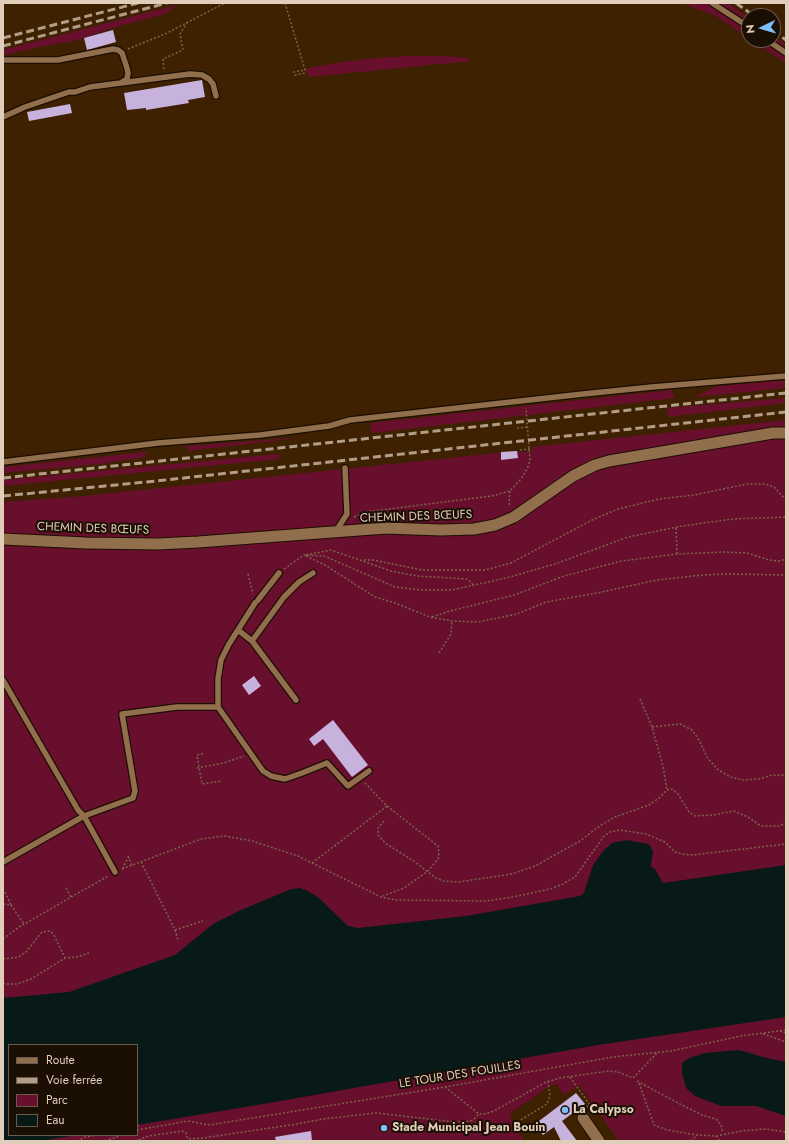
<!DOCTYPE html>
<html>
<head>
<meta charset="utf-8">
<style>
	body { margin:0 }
	#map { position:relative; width:789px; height:1144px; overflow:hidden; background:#3e2100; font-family:Jost,sans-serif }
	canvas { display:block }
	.frame { position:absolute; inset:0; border:4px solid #e0cebb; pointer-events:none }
	.legend { position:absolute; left:8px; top:1044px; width:130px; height:92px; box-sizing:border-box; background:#1b0f03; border:1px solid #6a5b4d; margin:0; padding:5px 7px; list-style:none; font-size:12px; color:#e0cebb }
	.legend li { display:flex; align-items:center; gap:8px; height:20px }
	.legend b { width:20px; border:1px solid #6a5b4d }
	.north { position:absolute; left:741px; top:8px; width:40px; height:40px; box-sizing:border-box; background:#1b0f03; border:1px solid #6a5b4d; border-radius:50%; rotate:265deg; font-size:11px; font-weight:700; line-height:16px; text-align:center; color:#e0cebb }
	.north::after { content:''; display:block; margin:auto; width:14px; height:18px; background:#7cbef9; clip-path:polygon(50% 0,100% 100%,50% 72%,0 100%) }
</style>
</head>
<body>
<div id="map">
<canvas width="789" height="1144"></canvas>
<div class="frame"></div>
<ul class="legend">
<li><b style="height:5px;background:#916f4c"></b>Route</li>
<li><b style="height:5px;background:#b29d86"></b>Voie ferrée</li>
<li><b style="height:11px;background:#690f2e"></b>Parc</li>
<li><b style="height:11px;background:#071a18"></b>Eau</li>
</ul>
<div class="north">N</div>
</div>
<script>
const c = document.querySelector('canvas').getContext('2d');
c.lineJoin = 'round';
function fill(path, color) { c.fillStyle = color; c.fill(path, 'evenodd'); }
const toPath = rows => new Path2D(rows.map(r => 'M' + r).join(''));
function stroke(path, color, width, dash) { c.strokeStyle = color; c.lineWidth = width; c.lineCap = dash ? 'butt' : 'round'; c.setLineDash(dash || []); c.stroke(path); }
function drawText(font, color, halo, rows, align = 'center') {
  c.font = font + ' Jost,sans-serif'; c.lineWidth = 4; c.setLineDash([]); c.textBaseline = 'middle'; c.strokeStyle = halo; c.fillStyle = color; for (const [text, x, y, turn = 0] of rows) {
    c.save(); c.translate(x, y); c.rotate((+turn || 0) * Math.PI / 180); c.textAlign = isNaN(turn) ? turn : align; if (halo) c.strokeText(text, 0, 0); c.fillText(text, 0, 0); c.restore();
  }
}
fill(toPath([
	[681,3,728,3,749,18,749,38,716,16],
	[176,5,165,14,116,27,71,42,53,44,3,55,3,50],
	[773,35,786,45,786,63,752,40,773,40],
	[410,56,444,56,468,58,470,61,309,77,305,69,334,63,376,58],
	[786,380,786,388,695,397,717,386],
	[671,390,675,398,372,433,370,423],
	[786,398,786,403,668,417,667,408],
	[786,420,786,1141,619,1141,579,1085,564,1095,557,1084,553,1084,509,1114,524,1141,3,1141,3,502,84,496,517,451,520,452,528,451,529,452,532,452,532,447],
	[9,1045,137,1045,137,1135,9,1135],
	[308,437,188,451,186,446],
	[146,452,145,457,100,464,3,473,3,467],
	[278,454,279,459,3,486,3,480]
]), '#690f2e');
fill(toPath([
	[627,840,648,844,651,847,653,852,651,865,651,867,655,869,663,883,786,865,786,1017,598,1045,269,1103,137,1125,137,1045,9,1045,9,1135,77,1135,41,1141,3,1141,3,998,69,992,175,955,213,924,239,911,291,889,300,888,306,890,318,897,348,926,358,928,466,916,580,896,584,893,593,865,603,851,612,843],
	[739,1050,763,1057,786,1062,786,1116,756,1106,721,1106,695,1096,686,1088,682,1073,682,1063,689,1058,705,1053]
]), '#071a18');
fill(toPath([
	[113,30,116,42,87,50,84,38],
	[202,80,205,97,188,100,189,103,146,110,146,108,127,110,124,93],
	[70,104,72,113,29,121,27,112],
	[517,451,518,458,501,460,501,452],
	[254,676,261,686,249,695,242,685],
	[333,720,368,765,352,777,323,739,314,746,309,739],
	[576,1093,585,1104,562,1121,577,1141,561,1141,554,1127,543,1135,535,1124],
	[311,1131,312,1141,276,1141,275,1137]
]), '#c7b2de');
const service = toPath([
	[712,3,749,27],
	[767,40,786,53],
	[3,60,58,60,113,49,118,50,122,53,127,68,128,73,127,79,122,82],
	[3,117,25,107,69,92,75,92,90,87,190,74,202,75,209,79,213,84,216,96],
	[3,462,158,443,260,435,329,426,350,420,583,394,652,387,786,376],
	[336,531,347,514,345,468],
	[258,600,279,573],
	[238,630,252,641,296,700],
	[252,641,284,597,299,582,313,573],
	[3,680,78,810,84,816,115,872],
	[218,707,218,679,221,660,229,644,255,603],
	[3,862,84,816,133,798,135,791,122,714,177,707,218,707,263,771,271,776,285,779,302,773,327,763,348,786,369,771]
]);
const minor = toPath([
	[3,539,86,543,158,544,198,542,386,528,441,530,474,529,495,525,514,517,573,476,595,465,609,461,773,433,786,433],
	[583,1118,599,1141]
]);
stroke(service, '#1d0e00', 8);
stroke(minor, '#1d0e00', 13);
stroke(toPath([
	[285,3,305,70,294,72,295,75,305,73],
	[128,49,165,34,225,3],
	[164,69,163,59,183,50,180,34,187,23],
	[517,428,528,427],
	[520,450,530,449],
	[510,491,509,502,510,507],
	[354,517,365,512,373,511,492,496,510,491,521,479,528,467,530,460,526,408],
	[676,528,677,554],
	[306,555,331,550,391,571,417,576,467,579,471,582,473,585],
	[306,556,325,565,375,597,395,603,430,617,452,621,478,622,517,614,546,602,597,593,657,580,703,575,728,574,786,575],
	[364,560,373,560,422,570,485,570,511,563,592,520,618,509,659,499,694,495,747,484,765,484,774,487,786,500],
	[284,569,304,555,324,556,395,587,421,590,452,590,506,578,555,564,628,537,682,526,733,519,786,517],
	[248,574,253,594],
	[432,617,450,611,514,595,564,576,622,561,677,554,724,552,747,553,769,560,779,561,786,559],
	[439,653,451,634,452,621],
	[640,699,652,727,663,766,667,790],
	[652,727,680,724,692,730,699,740,707,757,717,769,730,777,743,780,759,779,772,775,782,775,786,777],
	[202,753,202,754,197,755,202,784,221,781,221,782],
	[197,768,224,763,244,756],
	[365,783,387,806,438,846,439,853,438,859,428,871,404,888,383,896],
	[384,821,378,828,378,835,385,843,415,862,436,878,443,881,458,882,512,874,535,866,580,841,601,825,615,817,649,805,659,798,667,790,672,789,678,794,689,812,695,816,713,815,734,811,748,817,761,826,779,826,786,823],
	[128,856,132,866],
	[141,862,175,930,178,940],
	[312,863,387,806],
	[122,869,201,839,225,836,252,841,298,856,381,897,396,900,486,901,513,897,550,889,563,884,575,877,604,836,610,832,620,830,646,834,665,842,675,852,682,854,692,855,786,844],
	[123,869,125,863,129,857],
	[66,888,71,897],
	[5,892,11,905],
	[3,904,11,905,24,924],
	[175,930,203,921],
	[3,939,19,927,108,876],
	[3,959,18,957,26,952,42,932,50,931,54,935,65,958],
	[3,983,6,984,17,984,31,979,65,958,77,957,89,953],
	[780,1031,786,1033],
	[763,1034,786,1042],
	[570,1077,590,1105,585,1108],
	[637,1081,678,1103,704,1116,716,1119,721,1125,723,1133],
	[639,1083,654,1125,667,1130,697,1135,716,1136,742,1131,765,1129,786,1132],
	[445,1087,479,1114,485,1114,494,1111,546,1082,560,1078,609,1071,618,1072,633,1078,658,1052],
	[514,1124,547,1104,550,1095,548,1082],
	[137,1126,141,1125],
	[137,1130,188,1121,209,1125,445,1087,613,1057,671,1051,741,1036,786,1030],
	[716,1136,720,1141],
	[77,1141,85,1137,97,1135],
	[105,1141,122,1135],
	[135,1141,149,1136,182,1131,186,1133,187,1137,188,1139,203,1138,297,1124,323,1119,376,1113,446,1121,465,1122,473,1120,479,1114],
	[691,1141,697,1135]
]), '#7d6449', 1.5, [2, 2]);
stroke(service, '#916f4c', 5.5);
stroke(minor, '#916f4c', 11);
stroke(toPath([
	[736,3,754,16],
	[773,30,786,40],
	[3,38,138,3],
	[3,46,167,3],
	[3,478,786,393],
	[3,496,156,481,786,412]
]), '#b29d86', 3, [8, 4]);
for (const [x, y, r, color] of [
	[565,1110,4,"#7cbef9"],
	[384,1128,4,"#7cbef9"]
]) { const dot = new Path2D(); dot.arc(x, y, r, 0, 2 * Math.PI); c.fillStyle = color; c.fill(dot); stroke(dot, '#1b0f03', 1.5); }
drawText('12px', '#e0cebb', '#1b0f03', [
	["CHEMIN DES BŒUFS",416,517,-2],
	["CHEMIN DES BŒUFS",93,529,2],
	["LE TOUR DES FOUILLES",460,1075,-9]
]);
drawText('bold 12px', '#e0cebb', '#1b0f03', [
	["La Calypso",573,1110],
	["Stade Municipal Jean Bouin",392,1128]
], 'left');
</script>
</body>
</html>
